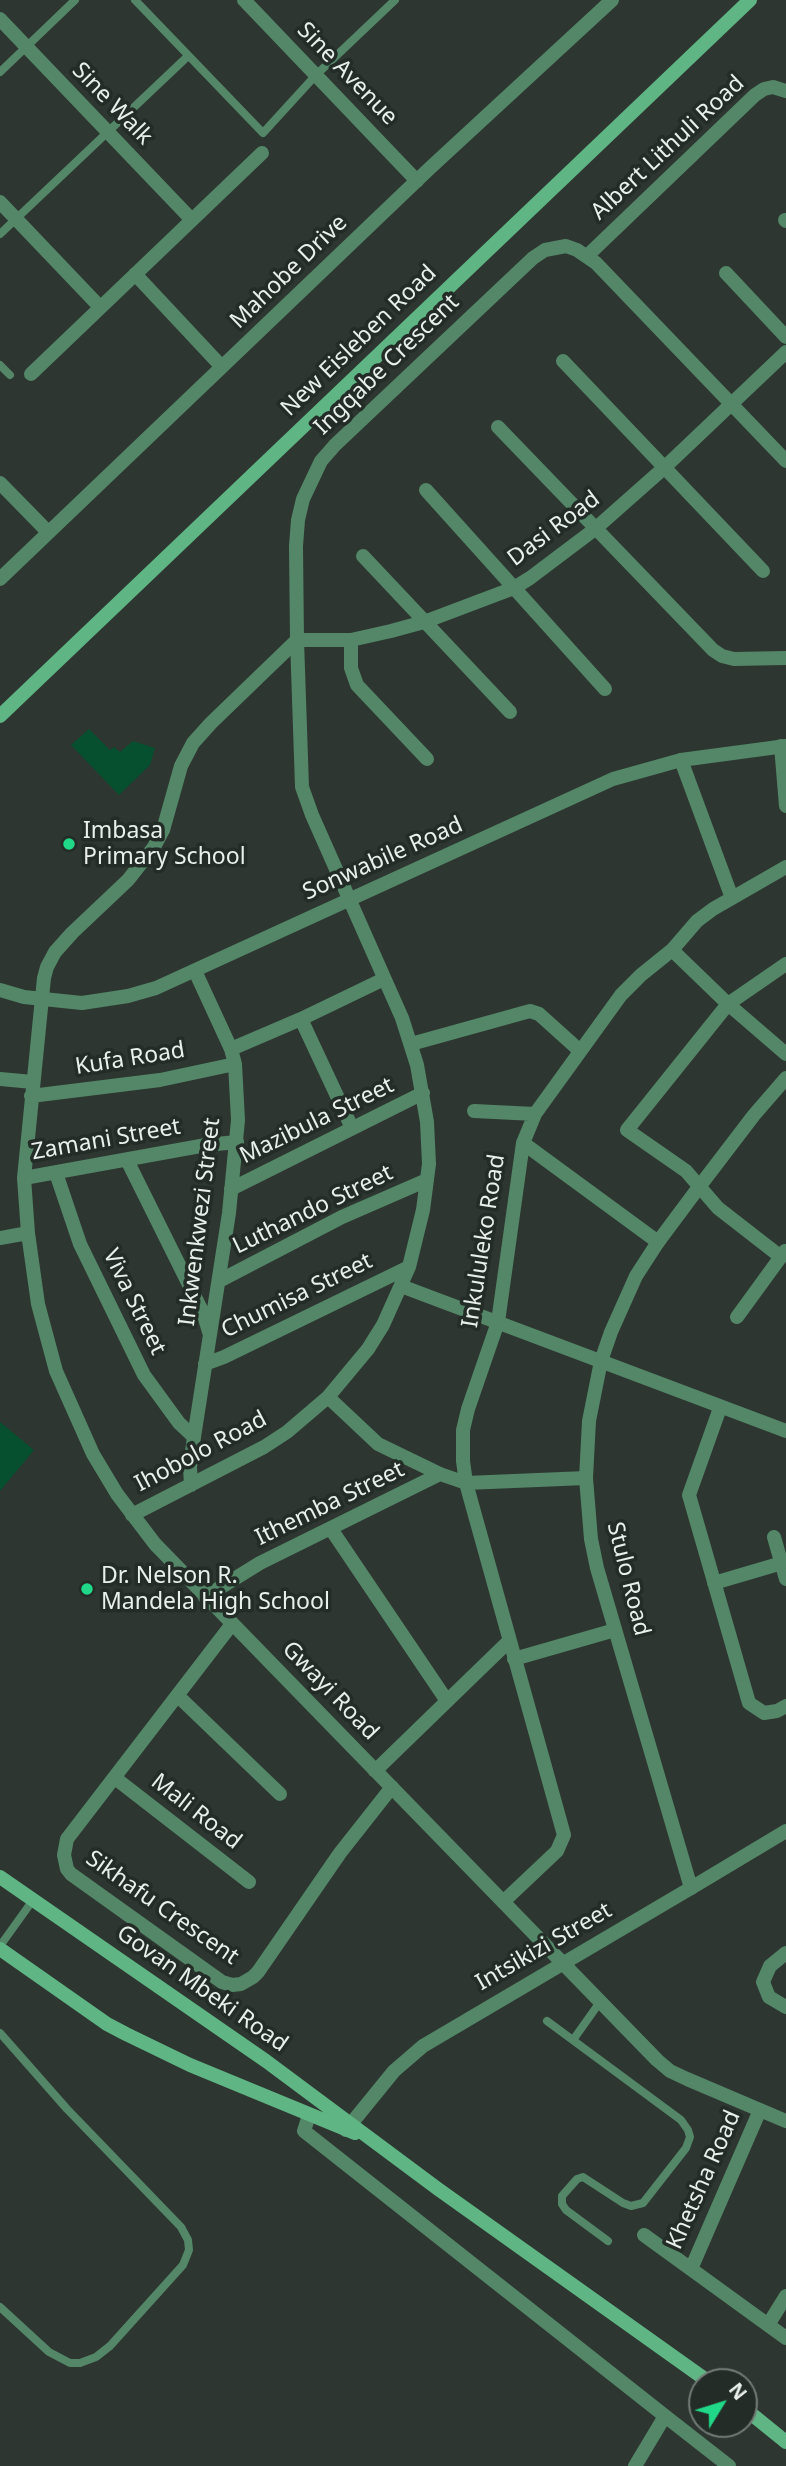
<!DOCTYPE html>
<html>
<head>
<meta charset="utf-8">
<style>
	body { margin:0 }
	#map { position:relative; width:786px; height:2466px; overflow:hidden; background:#2d3630; font-family:"Noto Sans",sans-serif }
	canvas { display:block }
	.north { position:absolute; left:688px; top:2368px; width:70px; height:70px; box-sizing:border-box; background:#232c26; border:2px solid #727a75; border-radius:50%; rotate:52deg; font-size:19px; font-weight:700; line-height:28px; text-align:center; color:#e9efeb }
	.north::after { content:''; display:block; margin:auto; width:24px; height:32px; background:#20d887; clip-path:polygon(50% 0,100% 100%,50% 72%,0 100%) }
</style>
</head>
<body>
<div id="map">
<canvas width="786" height="2466"></canvas>
<div class="north">N</div>
</div>
<script>
const c = document.querySelector('canvas').getContext('2d');
c.lineJoin = 'round';
function fill(path, color) { c.fillStyle = color; c.fill(path, 'evenodd'); }
const toPath = rows => new Path2D(rows.map(r => 'M' + r).join(''));
function stroke(path, color, width, dash) { c.strokeStyle = color; c.lineWidth = width; c.lineCap = dash ? 'butt' : 'round'; c.setLineDash(dash || []); c.stroke(path); }
function drawText(font, color, halo, rows, align = 'center') {
  c.font = font + ' "Noto Sans",sans-serif'; c.lineWidth = 7; c.setLineDash([]); c.textBaseline = 'middle'; c.strokeStyle = halo; c.fillStyle = color; for (const [text, x, y, turn = 0] of rows) {
    c.save(); c.translate(x, y); c.rotate((+turn || 0) * Math.PI / 180); c.textAlign = isNaN(turn) ? turn : align; if (halo) c.strokeText(text, 0, 0); c.fillText(text, 0, 0); c.restore();
  }
}
fill(toPath([
	[89,729,110,750,114,747,120,752,133,741,155,748,150,765,119,795,71,745],
	[0,1422,34,1450,0,1491]
]), '#06502f');
stroke(toPath([
	[135,0,263,133,316,75,395,0],
	[0,72,75,0],
	[0,234,188,56],
	[0,365,10,375],
	[0,1946,33,1900],
	[547,2021,681,2120,688,2130,690,2137,686,2148,643,2203,631,2206,623,2203,583,2177,577,2179,562,2196,562,2204,566,2210,608,2241],
	[0,2033,67,2109,181,2227,188,2240,189,2250,183,2265,110,2346,96,2357,80,2363,70,2363,49,2352,0,2307],
	[573,2040,600,2002]
]), '#538768', 8);
stroke(toPath([
	[244,0,417,181],
	[0,19,192,220],
	[0,202,100,307],
	[785,220,786,221],
	[587,256,755,95,764,89,773,87,786,91],
	[726,273,786,337],
	[135,274,222,367],
	[786,352,665,467,595,529,530,578,514,588,424,622,391,631,351,640,297,640,211,723,193,743,181,766,163,830,154,847,128,880,72,933,55,952,47,967,44,978,24,1178,28,1233,38,1304,56,1371,93,1454,117,1494,155,1544,657,2060,670,2071,687,2079,786,2121],
	[563,361,763,571],
	[31,374,262,153],
	[498,427,713,650,722,656,734,659,786,658],
	[0,483,48,532],
	[426,490,605,689],
	[363,556,510,712],
	[0,579,430,168,612,0],
	[351,640,351,668,357,685,427,759],
	[781,746,786,806],
	[681,760,732,898],
	[672,950,728,1004,786,1054],
	[301,1019,352,1128],
	[411,1044,530,1011,539,1014,579,1050],
	[231,1049,301,1019,384,979],
	[0,1079,33,1082],
	[31,1096,160,1080,235,1064],
	[474,1111,535,1114],
	[523,1143,658,1242],
	[127,1160,204,1315,209,1332],
	[56,1173,80,1244,144,1375,179,1423,194,1437],
	[24,1178,206,1145,237,1142],
	[231,1189,423,1093],
	[0,1238,28,1233],
	[781,1257,718,1208,686,1171,627,1130,728,1004,786,964],
	[219,1281,342,1217,427,1180],
	[401,1286,786,1431],
	[737,1317,785,1251],
	[205,1364,224,1357,409,1267],
	[328,1397,378,1444,440,1474,466,1483,586,1478],
	[720,1408,689,1495,749,1703,764,1713,777,1711,786,1706],
	[191,1485,190,1467,194,1437,229,1213,238,1120,235,1064,231,1049,195,971],
	[132,1515,264,1447,287,1432,328,1397,368,1349,383,1325,409,1267,423,1210,429,1164,427,1122,417,1065,402,1018,312,815,302,787,297,640,296,546,298,520,303,499,321,461,335,445,533,258,545,250,566,246,577,250,596,263,786,461],
	[331,1529,447,1701],
	[774,1537,786,1579],
	[714,1583,782,1563],
	[205,1597,260,1563,440,1474],
	[232,1624,67,1839,64,1855,67,1869,71,1874,222,1982,232,1985,241,1984,253,1977,258,1972,340,1853,392,1787],
	[514,1659,615,1630],
	[178,1696,280,1794],
	[375,1771,509,1641],
	[115,1778,249,1882],
	[691,1888,786,1831],
	[503,1902,557,1851,564,1835,466,1483,463,1461,463,1430,468,1409,498,1322,523,1143,535,1114,621,995,641,975,672,950,697,921,713,909,786,867],
	[786,1953,770,1966,763,1982,769,1997,786,2007],
	[309,2115,304,2131,665,2416,635,2466],
	[644,2235,786,2338],
	[691,2269,760,2110],
	[768,2325,786,2296],
	[665,2416,729,2466]
]), '#538768', 14);
stroke(toPath([
	[0,990,24,997,82,1003,128,996,156,988,613,779,681,760,786,746],
	[346,2130,394,2071,423,2046,691,1888,597,1568,591,1539,586,1478,589,1421,601,1361,611,1332,636,1276,658,1242,699,1187,754,1115,786,1078]
]), '#538768', 14);
stroke(toPath([
	[0,716,750,0],
	[0,1877,266,2061,438,2189,709,2382],
	[0,1949,107,2024,126,2034,190,2065,355,2133],
	[744,2408,786,2442]
]), '#5fb584', 14);
for (const [x, y, r, color] of [
	[69,844,7,"#20d887"],
	[87,1589,7,"#20d887"]
]) { const dot = new Path2D(); dot.arc(x, y, r, 0, 2 * Math.PI); c.fillStyle = color; c.fill(dot); stroke(dot, '#232c26', 2.5); }
drawText('23px', '#e9efeb', '#232c26', [
	["Sine Avenue",347,74,46],
	["Sine Walk",112,104,46],
	["Albert Lithuli Road",668,148,-43],
	["Mahobe Drive",289,272,-44],
	["New Eisleben Road",359,341,-44],
	["Ingqabe Crescent",387,365,-44],
	["Dasi Road",554,529,-37],
	["Sonwabile Road",383,859,-24],
	["Kufa Road",130,1059,-9],
	["Mazibula Street",317,1121,-26],
	["Zamani Street",106,1140,-10],
	["Luthando Street",313,1210,-26],
	["Inkwenkwezi Street",200,1222,-83],
	["Inkululeko Road",484,1241,-81],
	["Chumisa Street",297,1296,-26],
	["Viva Street",134,1302,64],
	["Ihobolo Road",201,1452,-28],
	["Ithemba Street",330,1504,-26],
	["Stulo Road",628,1579,76],
	["Gwayi Road",330,1691,46],
	["Mali Road",196,1812,38],
	["Sikhafu Crescent",162,1908,35],
	["Intsikizi Street",544,1947,-30],
	["Govan Mbeki Road",202,1989,35],
	["Khetsha Road",704,2180,-66]
]);
drawText('23px', '#e9efeb', '#232c26', [
	["Imbasa",83,831],
	["Primary School",83,857],
	["Dr. Nelson R.",101,1576],
	["Mandela High School",101,1602]
], 'left');
</script>
</body>
</html>
